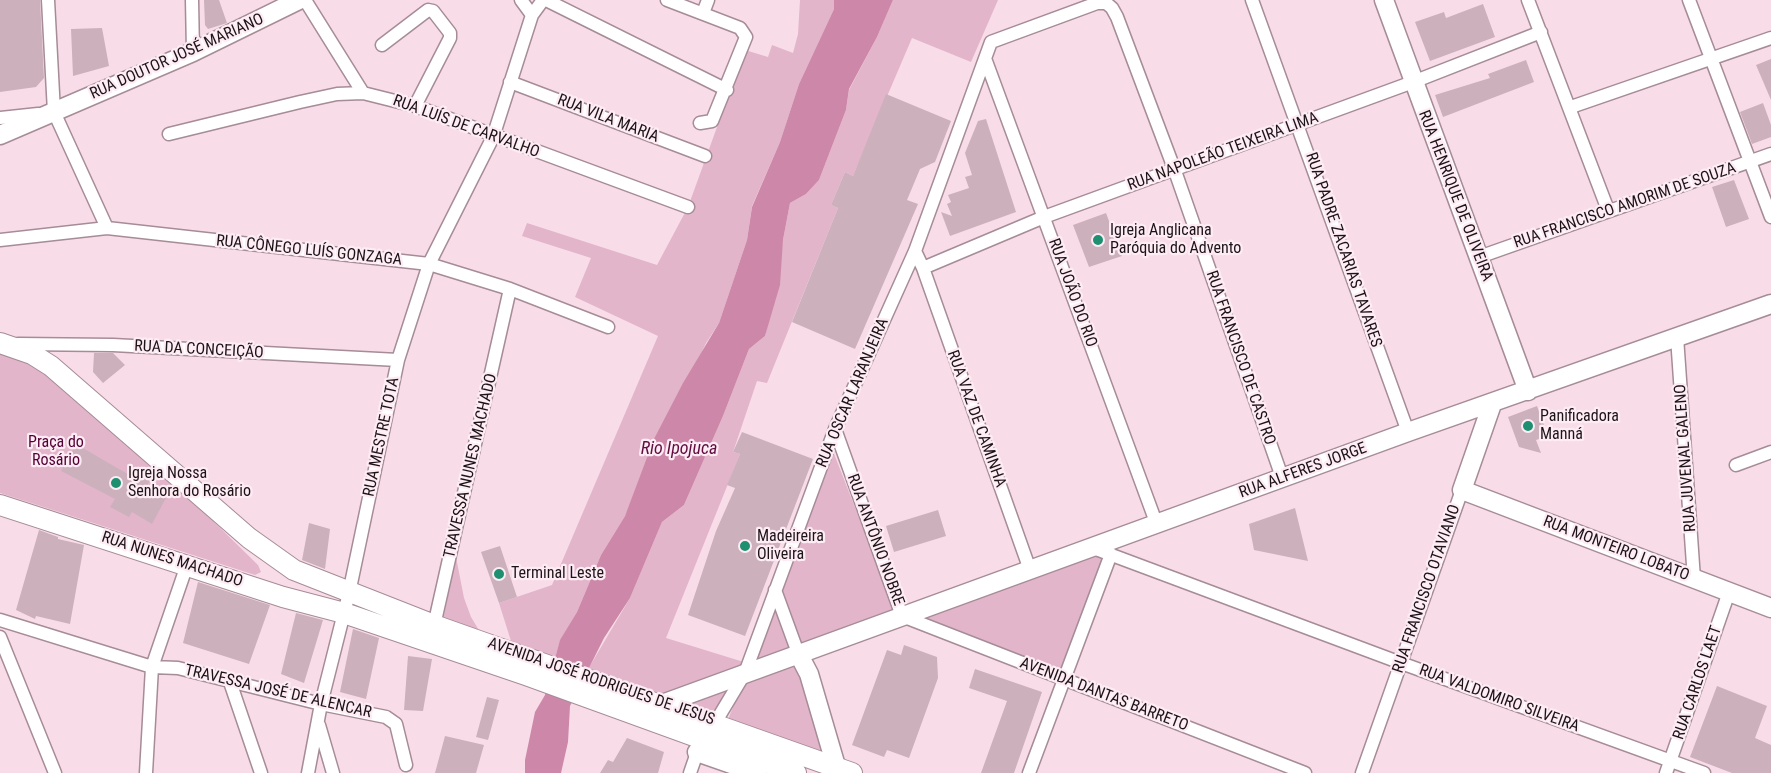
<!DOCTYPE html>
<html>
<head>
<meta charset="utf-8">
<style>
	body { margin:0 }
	canvas { display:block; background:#f8dce8 }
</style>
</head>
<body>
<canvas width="1771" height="773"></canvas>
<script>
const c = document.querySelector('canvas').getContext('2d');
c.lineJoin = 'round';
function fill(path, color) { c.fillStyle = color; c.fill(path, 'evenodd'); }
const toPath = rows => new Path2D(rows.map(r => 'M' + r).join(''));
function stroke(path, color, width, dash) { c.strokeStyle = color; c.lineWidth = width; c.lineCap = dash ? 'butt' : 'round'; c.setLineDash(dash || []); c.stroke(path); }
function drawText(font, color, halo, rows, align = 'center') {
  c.font = font + ' "Roboto Condensed",sans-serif'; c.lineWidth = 4.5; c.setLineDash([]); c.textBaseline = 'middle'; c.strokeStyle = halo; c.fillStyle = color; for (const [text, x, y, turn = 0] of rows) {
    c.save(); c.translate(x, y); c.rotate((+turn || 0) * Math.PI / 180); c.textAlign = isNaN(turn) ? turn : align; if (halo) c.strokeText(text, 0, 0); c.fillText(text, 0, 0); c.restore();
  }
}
fill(toPath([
	[800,0,834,0,834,9,799,84,780,142,752,206,747,240,719,323,706,343,625,516,601,555,577,612,560,641,553,665,531,658,533,649,511,641,499,603,552,585,658,336,575,297,591,258,522,236,527,223,657,265,688,207,745,50,768,57,772,45,793,53,798,34],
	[893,0,998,0,971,62,912,38,853,176,845,172,831,205,838,208,767,383,757,381,733,452,740,454,666,638,747,663,661,701,584,676,630,598,662,522,684,505,723,416,749,349,765,336,790,203,806,194,819,180,846,110,849,90,877,37],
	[0,349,51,373,160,469,258,565,261,572,255,575,0,493],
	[831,446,897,615,800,650,778,589],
	[1091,554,1105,557,1060,674,924,619,923,615],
	[456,557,464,598,471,617,483,637,443,620],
	[775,593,796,653,748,670],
	[798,655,835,765,726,724,747,674],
	[743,675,715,721,666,703]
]), '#e3b5ca');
fill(toPath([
	[834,0,893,0,877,37,849,89,846,110,819,180,806,194,790,203,783,240,780,285,765,336,749,349,723,416,684,505,662,522,630,598,604,638,570,706,568,742,561,773,525,773,525,760,535,712,545,695,560,640,577,612,601,555,625,516,654,439,683,383,719,323,747,240,752,207,780,142,799,84,834,9]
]), '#cd88a9');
fill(toPath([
	[0,0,40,0,44,78,36,87,0,92],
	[204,0,219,0,227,23,208,29,205,25],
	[1483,4,1495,37,1430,61,1415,22,1444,12,1446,18],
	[102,28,109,66,73,76,71,29],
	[1771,59,1771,100,1756,65],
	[1526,60,1534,82,1443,117,1435,95,1490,78,1488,74],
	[886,94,951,121,935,162,920,169,907,200,918,204,855,349,792,322,838,208,831,205,845,172,853,176],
	[1763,103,1771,125,1771,137,1752,144,1740,112],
	[986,119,1016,212,950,236,941,212,952,216,947,204,951,202,948,195,969,188,965,177,972,175,965,153,978,121],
	[1734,180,1749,219,1726,227,1712,187],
	[1106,213,1122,256,1089,267,1073,225],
	[94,353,113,353,125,365,103,383,93,372],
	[1537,406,1548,436,1536,440,1541,453,1519,447,1508,417],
	[742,432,813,459,745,636,688,615,716,531,735,488,727,485,740,454,733,452],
	[76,444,131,476,134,471,150,480,147,486,167,496,152,524,132,512,129,517,110,507,115,499,61,471],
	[1295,508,1308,561,1254,550,1249,524],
	[938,510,946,536,894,552,886,526],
	[309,523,330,529,325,569,302,560],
	[39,530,58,537,58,539,84,545,70,624,36,616,35,619,16,610],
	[500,546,517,597,499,603,481,552],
	[198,582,270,605,249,664,183,643],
	[296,613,323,620,304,683,281,674],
	[353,629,379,638,366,699,340,692],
	[904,645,937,657,938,678,909,758,887,750,884,757,852,745,887,650,901,655],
	[408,656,432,659,423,711,404,710],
	[975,669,1042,692,1014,773,981,773,1007,701,969,688],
	[1717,686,1767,706,1755,738,1771,745,1771,773,1732,773,1690,757],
	[487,697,499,700,488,740,476,737],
	[445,736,484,745,476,773,435,773],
	[627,738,664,752,658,773,600,773,608,760,613,762]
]), '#ccb1bd');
const street = toPath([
	[48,0,54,112,107,228],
	[192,0,193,52],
	[305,0,363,93],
	[521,0,532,15],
	[546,0,727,90],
	[667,0,740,28,746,37,712,121,700,123],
	[1252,0,1408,432],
	[1528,0,1608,210],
	[1689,0,1771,217],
	[703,13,708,0],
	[382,45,428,10,433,11,450,33,450,38,415,106],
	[986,61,1157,525],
	[510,82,705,156],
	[1571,107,1771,38],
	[0,118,38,114],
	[169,134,300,102,337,94,363,93,415,106,688,207],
	[0,240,107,228,429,264,510,289,608,327],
	[915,251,923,268,1044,217,1413,82,1541,32],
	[1479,257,1771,154],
	[923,268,1030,570],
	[1677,337,1694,579],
	[18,344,113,345,398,360],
	[835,429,902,616,1305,773],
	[1736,465,1771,452],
	[1093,548,1401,663,1704,773],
	[775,590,798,653],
	[0,620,152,667,178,668,321,704,386,717,396,724,406,765],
	[433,630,510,289],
	[0,637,55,773],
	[230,682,261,773],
	[319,725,333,773],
	[712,728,745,673,835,429,915,251,991,42,1097,3,1106,3,1112,8,1117,17,1175,171,1283,480],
	[146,773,152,667,187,565],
	[308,773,321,704,349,593,398,360,429,264,493,137,532,15,543,0],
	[690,773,699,747],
	[1029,773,1111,554],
	[1362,773,1462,490],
	[1666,773,1729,592]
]);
const secondary = toPath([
	[1384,0,1528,391],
	[0,135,193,52,299,0],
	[1492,404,1462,490,1771,608],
	[798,653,809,674,838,773],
	[662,704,1408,432,1771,304],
	[697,752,757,773]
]);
const primary = toPath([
	[0,343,32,354,51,366,249,538,294,570,434,625,852,773],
	[0,505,283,597,344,613,526,675,796,773]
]);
stroke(street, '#a68c97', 15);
stroke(secondary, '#a68c97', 21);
stroke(primary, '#a68c97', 22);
stroke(street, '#fff', 12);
stroke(secondary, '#fff', 18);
stroke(primary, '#fff', 20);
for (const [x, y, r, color] of [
	[1098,240,6,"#1e8f70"],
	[1528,426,6,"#1e8f70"],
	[116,483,6,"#1e8f70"],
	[745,546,6,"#1e8f70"],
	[499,574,6,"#1e8f70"]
]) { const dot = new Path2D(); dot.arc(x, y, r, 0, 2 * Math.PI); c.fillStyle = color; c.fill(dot); stroke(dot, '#feecf4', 2); }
drawText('16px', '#1c1317', '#feecf4', [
	["RUA DOUTOR JOSÉ MARIANO",177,57,-24],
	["RUA VILA MARIA",608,119,21],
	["RUA LUÍS DE CARVALHO",466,127,20],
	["RUA NAPOLEÃO TEIXEIRA LIMA",1223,152,-20],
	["RUA HENRIQUE DE OLIVEIRA",1455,196,69],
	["RUA FRANCISCO AMORIM DE SOUZA",1625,206,-19],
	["RUA PADRE ZACARIAS TAVARES",1343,250,71],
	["RUA CÔNEGO LUÍS GONZAGA",309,251,6],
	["RUA JOÃO DO RIO",1072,293,70],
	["RUA DA CONCEIÇÃO",199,350,3],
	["RUA FRANCISCO DE CASTRO",1240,358,71],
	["RUA OSCAR LARANJEIRA",853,393,-67],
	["RUA VAZ DE CAMINHA",976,419,70],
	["RUA MESTRE TOTA",382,437,-78],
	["RUA JUVENAL GALENO",1686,458,-94],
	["TRAVESSA NUNES MACHADO",471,466,-77],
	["RUA ALFERES JORGE",1303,471,-20],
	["RUA ANTÔNIO NOBRE",875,540,70],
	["RUA MONTEIRO LOBATO",1616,549,21],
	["RUA NUNES MACHADO",172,560,18],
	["RUA FRANCISCO OTAVIANO",1427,589,-71],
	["AVENIDA JOSÉ RODRIGUES DE JESUS",601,682,19],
	["RUA CARLOS LAET",1698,683,-71],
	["TRAVESSA JOSÉ DE ALENCAR",278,692,13],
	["AVENIDA DANTAS BARRETO",1104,695,21],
	["RUA VALDOMIRO SILVEIRA",1499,699,20]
]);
drawText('16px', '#1c1317', '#feecf4', [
	["Igreja Anglicana",1110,231],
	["Paróquia do Advento",1110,249],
	["Panificadora",1540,417],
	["Manná",1540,435],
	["Igreja Nossa",128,474],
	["Senhora do Rosário",128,492],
	["Madeireira",757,537],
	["Oliveira",757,555],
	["Terminal Leste",511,574]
], 'left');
drawText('16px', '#540036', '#feecf4', [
	["Praça do",56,443],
	["Rosário",56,461]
]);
drawText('italic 18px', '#600d40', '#feecf4', [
	["Rio Ipojuca",679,449]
]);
</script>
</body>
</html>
